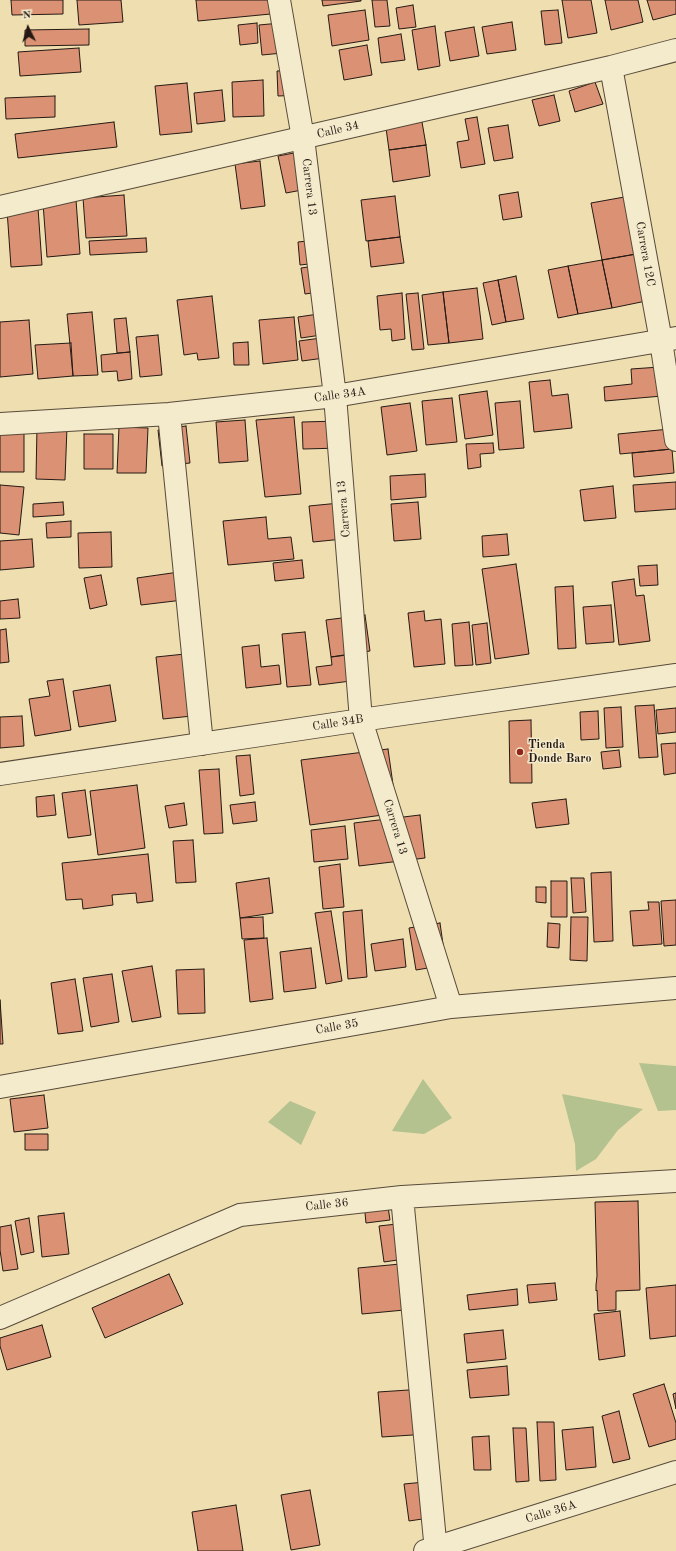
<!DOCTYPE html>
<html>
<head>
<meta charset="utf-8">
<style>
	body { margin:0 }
	#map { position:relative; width:676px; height:1551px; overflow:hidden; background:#eedeb0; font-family:"Old Standard TT",serif }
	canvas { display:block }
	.north { position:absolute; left:8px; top:8px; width:40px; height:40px; -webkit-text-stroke:3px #f4eacc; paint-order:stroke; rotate:355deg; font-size:11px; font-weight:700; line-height:16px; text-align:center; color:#251a13 }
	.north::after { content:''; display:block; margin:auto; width:14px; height:18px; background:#251a13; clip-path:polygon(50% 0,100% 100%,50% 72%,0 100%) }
</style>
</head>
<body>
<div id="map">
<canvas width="676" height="1551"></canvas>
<div class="north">N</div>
</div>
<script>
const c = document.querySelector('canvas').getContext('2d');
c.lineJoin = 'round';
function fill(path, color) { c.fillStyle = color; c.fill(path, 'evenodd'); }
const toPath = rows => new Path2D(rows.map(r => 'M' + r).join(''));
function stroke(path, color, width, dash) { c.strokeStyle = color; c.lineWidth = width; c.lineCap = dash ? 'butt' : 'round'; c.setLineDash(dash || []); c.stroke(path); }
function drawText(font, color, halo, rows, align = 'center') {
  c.font = font + ' "Old Standard TT",serif'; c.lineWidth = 3; c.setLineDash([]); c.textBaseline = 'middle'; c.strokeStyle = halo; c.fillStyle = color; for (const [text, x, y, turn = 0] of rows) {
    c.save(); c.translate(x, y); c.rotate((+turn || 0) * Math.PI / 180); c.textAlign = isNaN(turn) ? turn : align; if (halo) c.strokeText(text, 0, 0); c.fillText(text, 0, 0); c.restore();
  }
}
fill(toPath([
	[639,1063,676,1066,676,1110,658,1111],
	[423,1079,452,1118,424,1134,392,1131],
	[562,1094,643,1109,618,1130,596,1159,576,1171,575,1144],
	[290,1101,316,1112,301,1145,268,1122]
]), '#b3c28f');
const building = toPath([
	[11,0,63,0,63,14,12,15,11,0],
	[77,0,121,0,123,22,79,25,77,0],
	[196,0,280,0,281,13,198,21,196,0],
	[322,0,361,0,361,1,323,6,322,0],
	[372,0,387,0,390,26,375,27,372,0],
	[562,0,591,0,597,33,568,38,562,0],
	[605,0,638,0,643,22,611,30,605,0],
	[647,0,676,0,676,14,653,20,647,0],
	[413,5,416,27,399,29,396,8,413,5],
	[365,10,369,40,332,46,328,15,365,10],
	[558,10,562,43,545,45,541,11,558,10],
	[291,22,293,52,262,55,259,25,291,22],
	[512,22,516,50,487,54,482,27,512,22],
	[257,23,258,43,240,45,238,25,257,23],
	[435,26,440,66,418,70,412,30,435,26],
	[474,27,479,56,450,61,445,32,474,27],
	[89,29,89,45,25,46,25,30,89,29],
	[401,34,405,60,381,63,378,38,401,34],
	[367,45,372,75,344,80,339,50,367,45],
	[79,48,81,72,20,76,18,52,79,48],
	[301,70,302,95,278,96,277,71,301,70],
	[263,80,264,116,233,117,232,82,263,80],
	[595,82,603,104,575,112,569,91,595,82],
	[187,83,192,132,160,135,155,86,187,83],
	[222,90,225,121,197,124,194,93,222,90],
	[554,95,560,121,539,126,532,100,554,95],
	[55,96,55,117,6,119,5,98,55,96],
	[477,117,485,164,461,168,457,142,469,140,465,119,477,117],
	[114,122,117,147,18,158,15,134,114,122],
	[422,122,426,145,389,150,386,128,422,122],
	[508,125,513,158,494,161,488,128,508,125],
	[426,145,430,176,393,182,389,150,426,145],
	[294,153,302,190,286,193,278,156,294,153],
	[260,161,265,206,241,209,235,164,260,161],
	[518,192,522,217,503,220,499,195,518,192],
	[124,195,127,236,86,238,83,198,124,195],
	[395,196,400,237,366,241,361,200,395,196],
	[630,196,642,253,602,260,591,203,630,196],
	[76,200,80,254,47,257,43,203,76,200],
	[38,208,42,265,11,267,7,210,38,208],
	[400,237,404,263,371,267,368,241,400,237],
	[146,238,147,252,90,255,89,241,146,238],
	[325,239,327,262,300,265,298,242,325,239],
	[642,253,651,300,612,308,602,260,642,253],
	[602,260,612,308,578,314,568,266,602,260],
	[329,264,333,290,305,294,301,268,329,264],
	[568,266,578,314,558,318,548,270,568,266],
	[516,276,524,319,506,322,498,280,516,276],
	[498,280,506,322,492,325,483,283,498,280],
	[477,288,483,339,449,343,443,292,477,288],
	[443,292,449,343,428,345,422,295,443,292],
	[402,293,405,339,392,341,391,329,380,330,377,296,402,293],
	[418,293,424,349,412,350,406,294,418,293],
	[212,296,219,358,198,360,197,353,184,355,177,300,212,296],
	[92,312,98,375,73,376,67,314,92,312],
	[332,312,335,333,301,338,298,317,332,312],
	[294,317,298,360,263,364,259,320,294,317],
	[126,318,130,352,117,353,114,319,126,318],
	[29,320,33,374,0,377,0,322,29,320],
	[158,335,162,375,140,377,136,337,158,335],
	[336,336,339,356,302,361,299,341,336,336],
	[248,342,249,365,234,365,233,343,248,342],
	[71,343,73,376,38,379,35,345,71,343],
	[130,352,132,379,118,381,117,371,102,372,101,355,130,352],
	[660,367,662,396,605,401,604,387,632,384,631,369,660,367],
	[550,380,552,396,568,394,572,428,534,432,529,382,550,380],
	[487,391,493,435,465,439,459,395,487,391],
	[452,398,457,442,426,445,422,401,452,398],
	[520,401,524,448,499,450,495,403,520,401],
	[410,403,417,451,387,455,381,407,410,403],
	[294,417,301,494,265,497,256,420,294,417],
	[245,420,248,461,219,463,216,422,245,420],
	[340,421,341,448,303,449,302,422,340,421],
	[0,426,24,426,24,472,0,472,0,426],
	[37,426,67,427,65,480,36,479,37,426],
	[186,426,190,463,162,466,158,430,186,426],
	[119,427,148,428,146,473,117,473,119,427],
	[670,429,672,449,620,454,618,434,670,429],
	[84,434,113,434,113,469,84,469,84,434],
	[493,443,494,453,480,454,481,467,468,469,466,444,493,443],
	[672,449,674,473,634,477,632,453,672,449],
	[425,474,426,497,391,500,390,476,425,474],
	[676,482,676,509,635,512,633,485,676,482],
	[0,485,24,487,19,535,0,533,0,485],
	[613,486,616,518,584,521,580,490,613,486],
	[63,502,64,515,33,517,33,504,63,502],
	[350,502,353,538,313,542,309,506,350,502],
	[418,502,421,539,394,541,391,504,418,502],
	[266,517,268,539,291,537,294,559,228,565,223,521,266,517],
	[71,521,71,537,47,538,46,523,71,521],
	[111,532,112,567,79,568,78,533,111,532],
	[507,534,509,555,483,557,482,536,507,534],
	[32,539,34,567,0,570,0,541,32,539],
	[302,560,304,578,275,581,273,563,302,560],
	[516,564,529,654,495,659,482,569,516,564],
	[657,565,658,585,640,586,638,566,657,565],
	[179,572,183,600,141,605,137,578,179,572],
	[101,575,107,605,90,609,84,578,101,575],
	[634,579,636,596,644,595,650,641,619,645,612,582,634,579],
	[573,586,576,648,558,649,555,587,573,586],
	[18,599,20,618,0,619,0,601,18,599],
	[611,605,614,642,586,644,583,607,611,605],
	[424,611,425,621,441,619,445,664,414,667,408,613,424,611],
	[365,615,370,651,331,657,326,620,365,615],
	[469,622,473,665,455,666,452,624,469,622],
	[487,623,491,663,476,665,472,625,487,623],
	[6,629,9,662,0,663,0,630,6,629],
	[305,632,311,685,287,687,282,634,305,632],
	[259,645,261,667,279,665,281,684,246,688,242,647,259,645],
	[185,654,192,716,163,719,156,657,185,654],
	[355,654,359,680,319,685,316,667,332,665,331,657,355,654],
	[63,679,71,730,35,736,29,699,50,696,47,681,63,679],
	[110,685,116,721,79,727,73,691,110,685],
	[654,705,658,757,639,758,635,706,654,705],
	[621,707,623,747,606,748,604,708,621,707],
	[676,708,676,732,658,734,656,710,676,708],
	[598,711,599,739,581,740,580,712,598,711],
	[22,716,24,746,0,748,0,717,22,716],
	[531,720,532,783,510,783,509,721,531,720],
	[676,743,676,773,664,775,661,744,676,743],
	[388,749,397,813,310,825,301,760,388,749],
	[619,750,621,767,603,769,601,752,619,750],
	[250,755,254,794,240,796,236,756,250,755],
	[219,769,223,833,204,834,199,770,219,769],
	[137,785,145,848,98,855,90,791,137,785],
	[85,790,91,835,68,838,62,793,85,790],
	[54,795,56,815,37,817,36,797,54,795],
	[566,799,569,824,536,828,532,803,566,799],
	[255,802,257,821,233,824,230,805,255,802],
	[184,803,187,825,169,828,165,806,184,803],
	[420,815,425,858,359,866,354,823,420,815],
	[345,826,348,859,314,862,311,830,345,826],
	[193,840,196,882,176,883,173,841,193,840],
	[148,854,153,901,137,903,136,893,112,895,113,905,83,909,82,899,66,900,62,863,148,854],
	[340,864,344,907,323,909,319,867,340,864],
	[611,872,613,941,594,942,591,873,611,872],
	[269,878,273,913,240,918,236,883,269,878],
	[571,878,584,878,586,912,573,913,571,878],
	[551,881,567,881,567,917,551,917,551,881],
	[536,887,546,887,546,903,536,902,536,887],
	[676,900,676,945,664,946,661,901,676,900],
	[648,902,659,902,662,944,633,946,630,911,649,910,648,902],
	[362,910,367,977,348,979,343,912,362,910],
	[331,911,342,981,326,984,315,913,331,911],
	[263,917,264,938,242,939,240,918,263,917],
	[571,917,588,917,587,961,570,960,571,917],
	[440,923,446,965,416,970,409,928,440,923],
	[548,923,560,924,559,948,547,947,548,923],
	[267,938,273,999,250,1002,244,940,267,938],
	[403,939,406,967,375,971,371,944,403,939],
	[311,948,316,988,284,992,280,952,311,948],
	[152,966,161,1017,132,1022,122,971,152,966],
	[204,969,205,1013,178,1014,176,970,204,969],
	[112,974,119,1022,91,1027,83,978,112,974],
	[75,979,83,1031,58,1034,51,983,75,979],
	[0,1000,3,1044,0,1044,0,1000],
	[44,1095,48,1128,14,1132,10,1099,44,1095],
	[25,1134,48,1134,48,1150,25,1150,25,1134],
	[387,1200,390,1220,366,1223,364,1203,387,1200],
	[638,1201,640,1290,616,1291,616,1310,598,1311,597,1290,596,1291,596,1285,597,1276,595,1202,638,1201],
	[64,1213,69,1254,42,1257,38,1216,64,1213],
	[29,1218,34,1252,21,1255,15,1221,29,1218],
	[406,1223,411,1258,384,1262,379,1226,406,1223],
	[11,1225,18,1269,3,1271,0,1250,0,1227,11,1225],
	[411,1263,415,1309,362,1314,358,1268,411,1263],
	[169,1274,183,1304,105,1338,92,1308,169,1274],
	[555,1283,557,1300,529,1303,527,1285,555,1283],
	[676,1285,676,1336,650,1339,646,1288,676,1285],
	[517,1289,518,1305,469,1310,467,1295,517,1289],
	[620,1311,625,1356,599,1360,594,1314,620,1311],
	[42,1325,51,1357,7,1370,0,1346,0,1338,42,1325],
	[503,1330,506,1359,467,1363,464,1334,503,1330],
	[507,1366,509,1395,470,1398,467,1370,507,1366],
	[664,1384,676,1423,676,1439,649,1447,633,1394,664,1384],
	[424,1389,428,1434,382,1437,378,1392,424,1389],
	[676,1393,676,1409,673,1394,676,1393],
	[619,1411,630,1459,613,1463,602,1416,619,1411],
	[537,1422,554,1422,556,1480,540,1481,537,1422],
	[593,1427,596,1467,566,1470,562,1430,593,1427],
	[513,1428,526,1428,529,1481,516,1482,513,1428],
	[489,1436,491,1470,474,1470,472,1437,489,1436],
	[425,1482,429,1518,409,1521,404,1484,425,1482],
	[310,1490,320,1545,291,1550,281,1495,310,1490],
	[236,1505,243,1551,198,1551,192,1512,236,1505]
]);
fill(building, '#da9174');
stroke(building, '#251a13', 1);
const minor = toPath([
	[279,0,303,138,335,396,361,720,451,1007],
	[611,67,661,341,676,440],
	[0,207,611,67,676,50],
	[169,414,202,744],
	[0,424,169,414,335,396,676,338],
	[0,774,361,720,676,675],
	[0,1087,451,1007,676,988],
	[402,1197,436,1551],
	[0,1318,240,1215,402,1197,676,1181],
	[425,1551,676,1472]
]);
stroke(minor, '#574b3a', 24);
stroke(minor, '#f4eacc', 22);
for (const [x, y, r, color] of [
	[520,752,4,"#8f2418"]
]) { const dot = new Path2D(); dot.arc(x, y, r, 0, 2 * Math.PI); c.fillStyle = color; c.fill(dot); stroke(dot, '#f4eacc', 1.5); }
drawText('12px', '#251a13', '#f4eacc', [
	["Calle 34",338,130,-13],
	["Carrera 13",309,187,83],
	["Carrera 12C",645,254,80],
	["Calle 34A",340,395,-8],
	["Carrera 13",344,509,-95],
	["Calle 34B",338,723,-9],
	["Carrera 13",395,827,73],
	["Calle 35",337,1027,-10],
	["Calle 36",327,1205,-6],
	["Calle 36A",551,1512,-17]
]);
drawText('bold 12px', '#251a13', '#f4eacc', [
	["Tienda",528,745],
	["Donde Baro",528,759]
], 'left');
</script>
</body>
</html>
